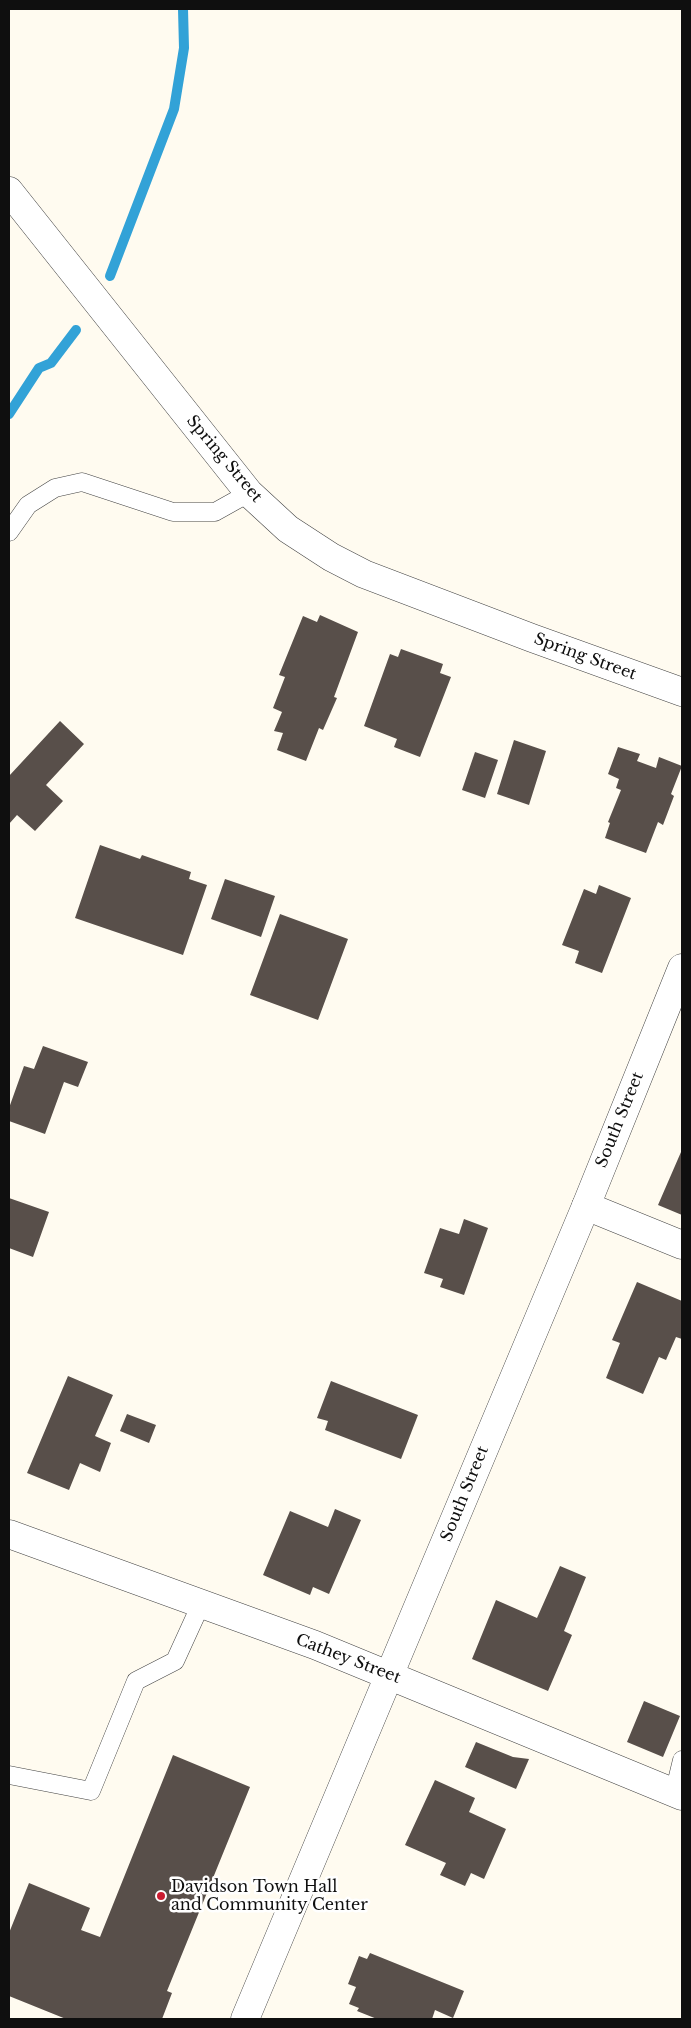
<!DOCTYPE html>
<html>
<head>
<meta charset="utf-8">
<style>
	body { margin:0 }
	#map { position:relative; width:691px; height:2028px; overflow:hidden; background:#fffbf0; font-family:"Libre Baskerville",serif }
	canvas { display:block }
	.frame { position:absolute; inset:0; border:10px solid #0f0f0f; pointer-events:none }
</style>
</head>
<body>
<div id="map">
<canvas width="691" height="2028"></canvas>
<div class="frame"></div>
</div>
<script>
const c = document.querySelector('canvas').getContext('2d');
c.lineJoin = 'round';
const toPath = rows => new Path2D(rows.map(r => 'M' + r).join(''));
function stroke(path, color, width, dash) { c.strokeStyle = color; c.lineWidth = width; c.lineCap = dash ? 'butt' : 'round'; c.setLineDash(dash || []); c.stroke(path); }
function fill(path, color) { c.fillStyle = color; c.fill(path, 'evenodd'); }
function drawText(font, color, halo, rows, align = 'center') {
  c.font = font + ' "Libre Baskerville",serif'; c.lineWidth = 5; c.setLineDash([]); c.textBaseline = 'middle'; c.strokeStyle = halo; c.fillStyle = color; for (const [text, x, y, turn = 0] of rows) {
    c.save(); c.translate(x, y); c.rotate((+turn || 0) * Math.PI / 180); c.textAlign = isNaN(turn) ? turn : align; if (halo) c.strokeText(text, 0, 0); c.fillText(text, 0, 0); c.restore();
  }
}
stroke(toPath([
	[110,276,174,109,184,48,183,9],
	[9,414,39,368,51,363,76,330]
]), '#32a2d7', 10);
fill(toPath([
	[320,615,358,632,334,697,337,698,323,730,319,728,306,761,277,750,283,733,274,731,282,712,273,708,285,677,279,675,303,616,317,622],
	[401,649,443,664,440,673,451,677,420,757,394,747,397,739,364,726,390,654,398,657],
	[60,721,84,744,46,785,63,801,35,831,17,815,9,824,9,776],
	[514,740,546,751,529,805,497,794],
	[618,747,640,754,637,761,656,768,659,757,682,766,671,794,674,796,663,825,658,822,646,853,605,838,610,823,608,822,621,790,616,788,619,779,608,774],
	[475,752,498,760,485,798,462,790],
	[100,845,140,859,142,855,191,872,189,879,207,885,183,955,75,918],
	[225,879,275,896,261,937,211,919],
	[599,885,631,898,602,973,575,963,579,951,562,945,584,889,596,894],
	[280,914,348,939,318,1020,250,995],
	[43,1046,88,1062,78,1087,64,1082,45,1134,9,1121,9,1108,24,1066,34,1069],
	[681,1152,682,1153,682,1215,658,1205],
	[9,1198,49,1212,33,1257,9,1248],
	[464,1219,488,1228,464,1295,440,1287,443,1279,424,1273,440,1228,459,1234],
	[637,1282,682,1301,682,1339,676,1337,666,1360,659,1357,643,1394,606,1378,620,1343,612,1340],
	[68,1376,113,1395,95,1436,111,1443,100,1472,80,1463,69,1490,27,1473],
	[331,1381,418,1415,401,1459,325,1430,328,1421,317,1418],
	[127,1414,156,1425,149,1443,120,1431],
	[335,1509,361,1520,329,1594,313,1587,310,1595,263,1575,290,1511,328,1527],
	[560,1566,586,1577,564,1631,572,1635,548,1691,472,1659,496,1600,537,1618],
	[644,1701,680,1716,663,1757,627,1742],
	[476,1742,513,1757,529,1759,516,1789,465,1767],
	[173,1755,250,1787,167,1991,172,1993,162,2019,66,2019,9,1996,9,1933,29,1883,90,1908,81,1930,100,1937],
	[435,1780,475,1798,469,1812,506,1829,484,1879,471,1873,465,1886,440,1875,446,1863,405,1845],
	[370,1953,464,1991,453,2018,435,2010,432,2019,377,2019,357,2011,359,2008,349,2004,356,1987,348,1984,359,1956,367,1959]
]), '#584f4a');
const service = toPath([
	[9,532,28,505,55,488,82,482,173,512,215,512,249,493],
	[9,1775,91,1791,136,1681,175,1661,201,1604],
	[674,1793,682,1760]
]);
const minor = toPath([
	[9,191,249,493,288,529,331,557,364,574,532,638,682,692],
	[586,1206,682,1245],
	[9,1534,315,1645,682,1796]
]);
const tertiary = toPath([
	[245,2019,586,1206,682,968]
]);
stroke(service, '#424242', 19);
stroke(minor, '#424242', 29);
stroke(tertiary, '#424242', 29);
stroke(service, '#fff', 18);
stroke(minor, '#fff', 28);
stroke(tertiary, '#fff', 28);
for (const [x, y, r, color] of [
	[161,1896,5,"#ca1c31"]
]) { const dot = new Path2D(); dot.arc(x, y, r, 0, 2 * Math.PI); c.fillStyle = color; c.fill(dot); stroke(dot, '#fff', 2); }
drawText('16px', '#0f0f0f', '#fff', [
	["Spring Street",224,459,50],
	["Spring Street",585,657,20],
	["South Street",620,1120,-68],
	["South Street",465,1494,-68],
	["Cathey Street",348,1659,21]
]);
drawText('16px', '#0f0f0f', '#fff', [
	["Davidson Town Hall",171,1887],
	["and Community Center",171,1905]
], 'left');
</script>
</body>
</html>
